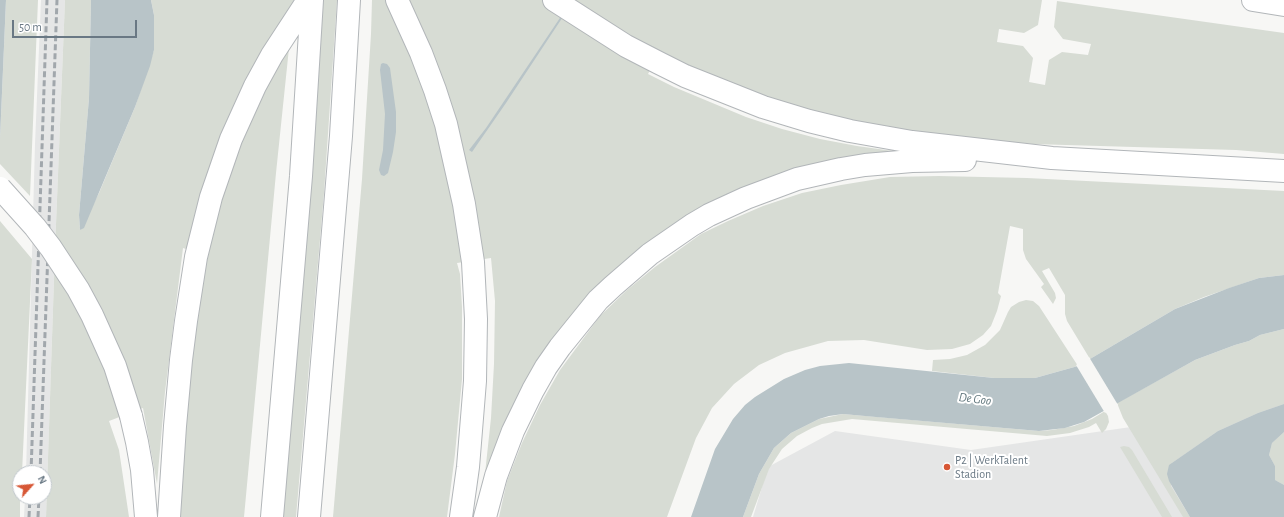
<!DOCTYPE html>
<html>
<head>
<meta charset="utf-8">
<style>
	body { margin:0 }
	#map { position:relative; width:1284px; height:517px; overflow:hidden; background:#f7f7f5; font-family:"Alegreya Sans",sans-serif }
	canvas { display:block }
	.north { position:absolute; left:12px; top:465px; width:40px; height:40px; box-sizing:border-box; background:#fff; border:1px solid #c3c9ce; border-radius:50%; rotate:63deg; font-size:11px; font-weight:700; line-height:16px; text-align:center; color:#697884 }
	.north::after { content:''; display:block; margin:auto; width:14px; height:18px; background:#d75735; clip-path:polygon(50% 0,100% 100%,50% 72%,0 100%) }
	.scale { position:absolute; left:12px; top:20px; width:125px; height:18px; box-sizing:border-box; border:2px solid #697884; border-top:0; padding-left:5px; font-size:12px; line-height:14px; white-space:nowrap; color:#697884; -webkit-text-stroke:3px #fff; paint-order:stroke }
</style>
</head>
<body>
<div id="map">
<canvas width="1284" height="517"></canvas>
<div class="north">N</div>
<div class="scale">50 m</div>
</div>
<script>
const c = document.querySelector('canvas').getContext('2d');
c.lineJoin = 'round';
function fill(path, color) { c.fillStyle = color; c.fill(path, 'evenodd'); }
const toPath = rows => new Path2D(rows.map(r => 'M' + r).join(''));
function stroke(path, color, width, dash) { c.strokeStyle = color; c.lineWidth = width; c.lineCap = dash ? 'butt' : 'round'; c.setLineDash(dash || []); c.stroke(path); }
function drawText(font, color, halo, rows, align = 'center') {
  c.font = font + ' "Alegreya Sans",sans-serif'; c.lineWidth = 4; c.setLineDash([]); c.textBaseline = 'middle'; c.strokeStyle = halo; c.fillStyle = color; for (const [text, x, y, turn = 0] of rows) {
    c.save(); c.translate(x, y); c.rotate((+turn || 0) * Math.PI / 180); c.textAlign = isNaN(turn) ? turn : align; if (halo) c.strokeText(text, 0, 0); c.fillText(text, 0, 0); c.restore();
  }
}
fill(toPath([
	[41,0,65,0,55,249,46,517,24,517,25,497,44,497,44,473,26,473,35,144],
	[1284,359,1284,517,753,517,768,467,835,431,971,450,1131,427]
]), '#e5e6e6');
fill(toPath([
	[6,0,38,0,30,196,0,164,0,139],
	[65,0,91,0,89,98,79,215,80,230,99,193,135,107,154,50,154,15,151,0,294,0,276,173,244,517,176,517,189,363,207,256,183,248,165,392,157,484,143,408,109,421,119,450,129,517,46,517,55,249],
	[321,0,337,0,324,193,296,517,280,517],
	[372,0,1042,0,1038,25,1024,33,999,29,997,42,1023,46,1033,58,1029,82,1045,85,1049,60,1062,52,1088,55,1091,44,1063,39,1054,27,1057,1,1284,33,1284,154,1236,150,1032,144,908,133,809,112,773,103,659,54,648,74,674,87,746,117,782,129,820,139,857,146,922,155,804,171,593,295,483,492,491,418,494,364,495,301,491,258,457,263,460,274,462,307,462,379,455,454,447,517,333,517,362,179,371,34],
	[939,176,1027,178,1284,191,1284,275,1259,278,1204,297,1175,309,1090,359,1067,321,1065,314,1065,295,1049,268,1042,271,1055,293,1056,298,1053,304,1041,287,1044,284,1026,259,1023,250,1023,229,1010,226,998,293,1001,296,997,311,991,326,983,335,970,344,952,349,927,350,864,340,828,341,785,353,759,365,734,384,712,408,696,438,667,517,499,517,507,481,522,443,540,405,560,370,600,316,627,290,655,267,701,234,728,221,763,206,802,193,841,185,890,177],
	[0,221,32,259,22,473,20,473,20,517,0,517],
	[1026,300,1033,301,1039,306,1078,366,1035,378,994,378,932,371,933,360,950,359,967,355,985,345,1000,330,1008,312,1011,307,1019,302],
	[1284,329,1284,404,1258,413,1218,431,1172,463,1171,486,1190,517,1183,517,1123,418,1117,403,1195,360,1235,345,1249,341,1260,335],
	[1105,411,1108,416,1109,422,1106,429,1102,433,1096,423,1089,427,1070,433,1047,436,852,419,822,424,812,428,797,436,782,449,769,469,751,517,743,517,759,474,774,448,791,433,819,419,843,414,1039,431,1052,430,1074,426,1092,419],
	[1284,432,1284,485,1275,480,1275,466,1269,455,1272,443],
	[1124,446,1129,447,1132,450,1172,517,1162,517,1120,447]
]), '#d7dcd4');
fill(toPath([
	[0,0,6,0,0,139],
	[91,0,151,0,154,15,154,50,150,66,135,107,84,228,80,230,79,215,89,98],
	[572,0,574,0,506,103,472,152,469,150,486,128],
	[383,63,387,64,390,68,396,112,396,132,393,152,388,173,384,176,381,175,379,170,383,150,385,114,380,70,381,64],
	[1284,275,1284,329,1260,335,1249,341,1235,345,1195,360,1084,422,1065,428,1039,431,876,417,843,414,829,416,819,419,791,433,774,448,759,474,743,517,691,517,715,449,733,419,745,405,755,397,784,379,805,370,820,366,849,363,994,378,1035,378,1078,366,1175,309,1229,288,1259,278],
	[1284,404,1284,432,1272,443,1269,455,1275,466,1275,480,1284,485,1284,517,1190,517,1169,481,1167,474,1169,465,1218,431,1258,413]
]), '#b8c4c8');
fill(toPath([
	[1089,357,1118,405,1105,413,1076,365]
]), '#f7f7f5');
const highway = toPath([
	[397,0,421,53,435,90,446,124,464,204,473,262,476,319,475,381,468,467,461,517],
	[554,0,626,46,659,63,685,76,763,107,809,121,850,131,912,142,1052,158,1284,171],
	[1253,0,1284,5],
	[131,416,137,442,142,470,146,517],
	[169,517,175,426,181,360,186,321,196,257,211,197,231,139,255,86,272,55,308,0],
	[272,517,301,176,312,0],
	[309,517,341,136,349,0],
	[485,517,496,476,513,431,533,390,546,367,560,347,598,300,613,286,650,254,692,225,709,215,746,198,797,179,841,169,865,165,912,161,965,160]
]);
stroke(highway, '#b2b6b9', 24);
stroke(highway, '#fff', 22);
stroke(toPath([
	[31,473,47,0],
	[40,473,57,0],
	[29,517,30,497],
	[38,517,39,497]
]), '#a1a7ac', 3, [6, 3]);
const highwayBridge = toPath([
	[0,188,35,227,51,248,78,289,92,315,115,366,131,416]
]);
stroke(highwayBridge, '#b2b6b9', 24, []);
stroke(highwayBridge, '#fff', 22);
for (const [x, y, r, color] of [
	[947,467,4,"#d75735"]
]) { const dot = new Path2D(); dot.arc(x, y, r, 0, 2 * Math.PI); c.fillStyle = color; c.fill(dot); stroke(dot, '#fff', 1.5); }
drawText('12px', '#697884', '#fff', [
	["P2 | WerkTalent",955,460],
	["Stadion",955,474]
], 'left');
drawText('italic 13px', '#64797f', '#fff', [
	["De Goo",975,399,7]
]);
</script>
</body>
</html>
